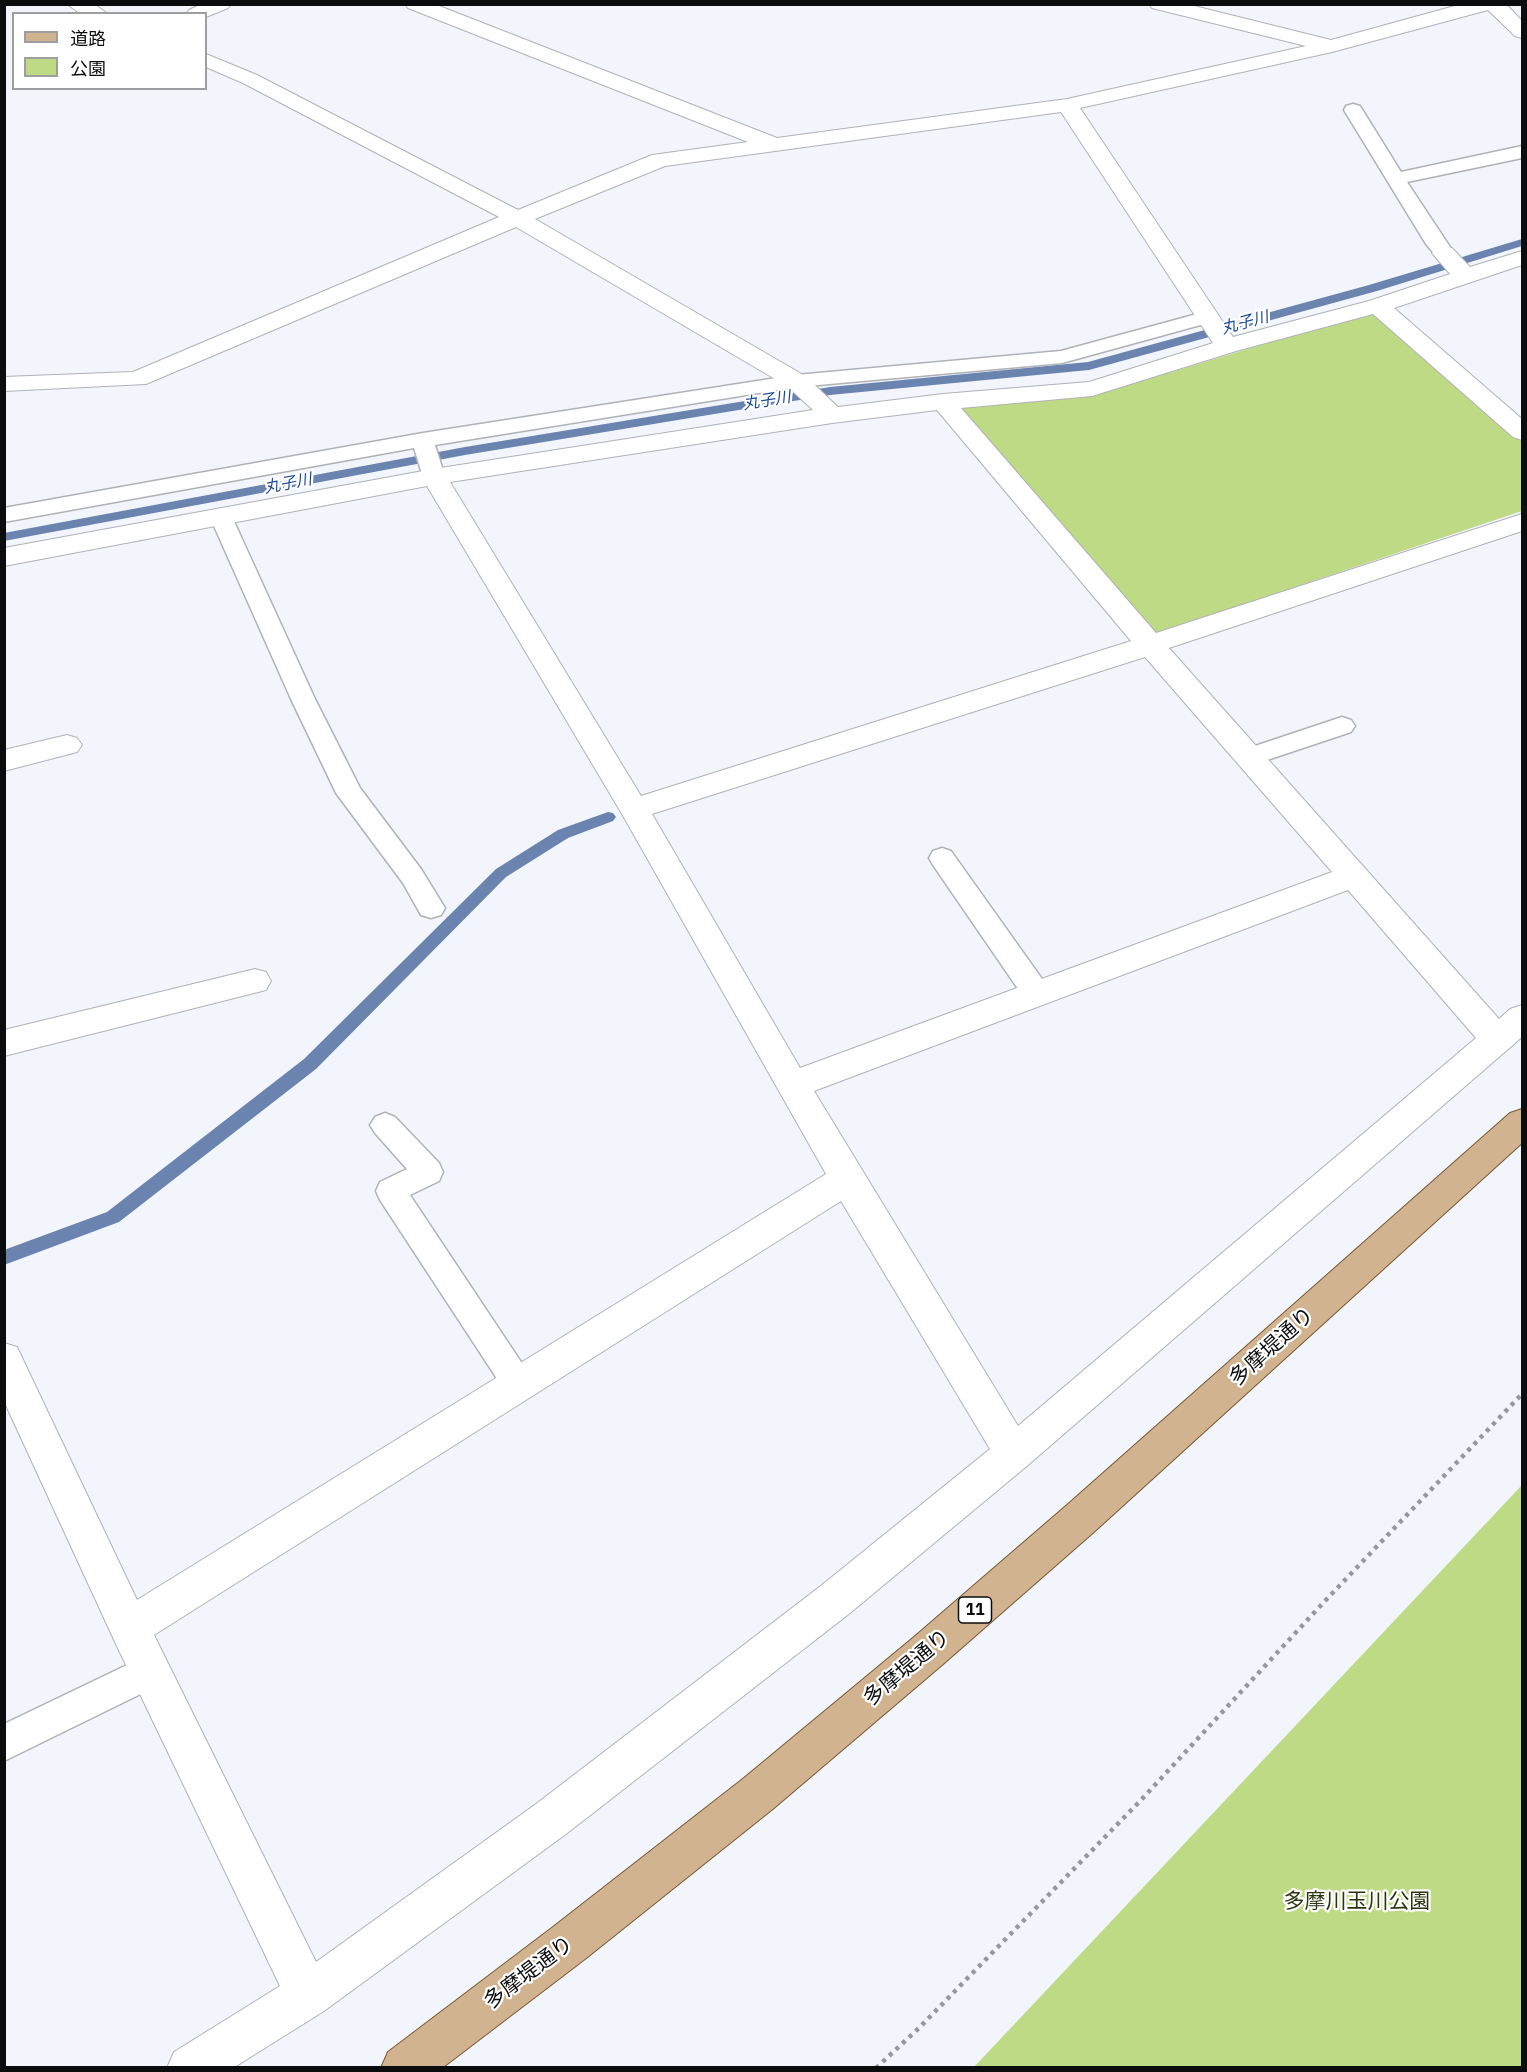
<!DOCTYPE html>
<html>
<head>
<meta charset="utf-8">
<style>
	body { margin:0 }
	#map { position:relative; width:1527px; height:2072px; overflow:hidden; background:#f2f6fc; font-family:"IBM Plex Sans","Noto Sans JP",sans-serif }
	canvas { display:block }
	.frame { position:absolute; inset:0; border:6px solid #0b0c0e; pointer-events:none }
	.legend { position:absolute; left:12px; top:12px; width:195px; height:78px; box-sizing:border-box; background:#fff; border:2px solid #9d9e9f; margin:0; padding:8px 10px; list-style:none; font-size:18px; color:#0b0c0e }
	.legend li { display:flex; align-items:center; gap:12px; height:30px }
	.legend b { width:30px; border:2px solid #9d9e9f }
</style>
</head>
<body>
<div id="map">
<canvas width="1527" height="2072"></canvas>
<div class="frame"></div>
<ul class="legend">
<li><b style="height:8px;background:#d2b390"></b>道路</li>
<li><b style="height:16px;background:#bfda85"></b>公園</li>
</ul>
</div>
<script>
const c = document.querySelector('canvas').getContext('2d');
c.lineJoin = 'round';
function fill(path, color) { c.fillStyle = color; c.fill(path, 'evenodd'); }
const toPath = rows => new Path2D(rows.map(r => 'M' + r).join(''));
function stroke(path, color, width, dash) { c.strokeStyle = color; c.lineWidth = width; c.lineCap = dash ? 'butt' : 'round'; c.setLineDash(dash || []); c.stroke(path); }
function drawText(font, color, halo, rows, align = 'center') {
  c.font = font + ' "IBM Plex Sans","Noto Sans JP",sans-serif'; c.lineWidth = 4.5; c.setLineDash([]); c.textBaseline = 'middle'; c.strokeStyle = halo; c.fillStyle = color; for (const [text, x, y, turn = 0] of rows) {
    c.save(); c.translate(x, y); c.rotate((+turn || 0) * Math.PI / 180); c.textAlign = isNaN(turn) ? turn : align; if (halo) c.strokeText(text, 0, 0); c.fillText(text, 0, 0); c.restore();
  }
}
fill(toPath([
	[1373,311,1522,434,1522,511,1149,636,951,406,1102,393],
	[1522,1485,1522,2067,974,2067]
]), '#bfda85');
fill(toPath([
	[1522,239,1522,246,1377,291,1089,370,830,395,465,455,4,541,4,533,465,447,830,387,1088,362,1369,285,1522,239],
	[608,812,613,813,616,817,613,821,568,838,506,877,316,1069,119,1222,4,1265,4,1250,107,1212,304,1059,496,869,558,830,608,812]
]), '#6b84af');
const service = toPath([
	[1353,104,1360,106,1401,172,1522,146,1522,158,1407,182,1454,253,1451,257,1437,257,1426,244,1344,110,1346,106,1353,104],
	[1208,311,1215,313,1218,317,1215,321,1062,363,796,387,435,445,445,477,442,482,434,484,426,482,423,477,414,448,4,522,4,508,423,433,796,375,1061,351,1208,311],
	[221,510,229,512,232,517,315,699,360,788,421,869,445,908,441,915,431,918,421,915,403,883,336,793,291,699,210,517,213,512,221,510],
	[1342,717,1351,720,1355,726,1351,732,1249,766,1240,763,1236,757,1240,751,1342,717],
	[942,848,951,851,1047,986,1051,994,1047,1002,1037,1005,1027,1002,933,865,929,858,933,851,942,848],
	[385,1113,395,1117,439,1163,443,1172,439,1181,410,1195,529,1374,534,1384,529,1394,518,1398,507,1394,380,1200,376,1191,380,1182,407,1169,375,1133,370,1125,375,1117,385,1113],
	[150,1654,163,1659,168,1671,163,1683,4,1761,4,1724,150,1654]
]);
const minor = toPath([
	[67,4,94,4,108,14,81,14,67,4],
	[202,4,231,4,228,8,206,17,206,14,186,14,189,10,202,4],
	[405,4,434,4,777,138,1067,99,1306,46,1152,8,1149,4,1186,4,1331,40,1462,4,1506,4,1522,21,1522,38,1515,36,1488,10,1332,52,1080,108,1233,337,1369,301,1450,274,1432,253,1436,248,1444,246,1452,248,1470,267,1522,251,1522,265,1394,308,1522,419,1522,440,1513,437,1373,314,1236,351,1092,396,961,408,1156,633,1522,514,1522,531,1169,648,1499,1019,1510,1009,1522,1005,1522,1037,1028,1465,850,1613,566,1834,324,2011,233,2068,167,2068,174,2052,280,1986,115,1642,4,1401,4,1343,17,1347,137,1600,826,1174,622,814,427,486,4,566,4,548,434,469,813,410,787,386,516,227,146,384,4,391,4,377,133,372,499,217,243,83,206,67,206,54,257,75,518,210,652,155,748,142,408,8,405,4],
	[1061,112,1213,343,1089,382,943,394,838,407,805,376,535,219,665,166,1061,112],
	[937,410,1131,641,641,796,450,482,832,423,937,410],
	[1145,657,1332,872,800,1068,652,814,1145,657],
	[1348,890,1476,1038,1018,1426,814,1091,1348,890],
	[841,1201,990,1449,822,1585,536,1804,316,1962,154,1635,841,1201],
	[67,735,77,738,82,745,77,752,4,771,4,750,67,735],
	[255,969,266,972,271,981,266,990,4,1056,4,1030,255,969]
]);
const primary = toPath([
	[1522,1109,1522,1143,1095,1531,942,1665,774,1808,585,1959,442,2068,381,2068,388,2052,553,1927,744,1778,914,1637,1067,1505,1510,1113,1522,1109]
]);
stroke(service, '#aeb2b7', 3);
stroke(minor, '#aeb2b7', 2);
stroke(primary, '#795732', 2);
stroke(toPath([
	[876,2068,919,2028,1142,1799,1324,1602,1522,1394]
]), '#95989c', 4.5, [4, 5]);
fill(service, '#fff');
fill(minor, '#fff');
fill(primary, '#d2b390');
drawText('italic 16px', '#16479c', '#fff', [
	["丸子川",1245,323,-15],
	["丸子川",767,401,-9],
	["丸子川",288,484,-11]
]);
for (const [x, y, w] of [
	[975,1610,33]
]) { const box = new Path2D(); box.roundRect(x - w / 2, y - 13, w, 26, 4.5); c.fillStyle = '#fff'; c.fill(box); stroke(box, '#0b0c0e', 1.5); }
drawText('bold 16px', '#0b0c0e', null, [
	["11",975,1610]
]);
drawText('21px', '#0b0c0e', '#fff', [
	["多摩堤通り",1272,1347,-42],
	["多摩堤通り",907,1668,-40],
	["多摩堤通り",529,1973,-37]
]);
drawText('21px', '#2b3610', '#fff', [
	["多摩川玉川公園",1357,1902]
]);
</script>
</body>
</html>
